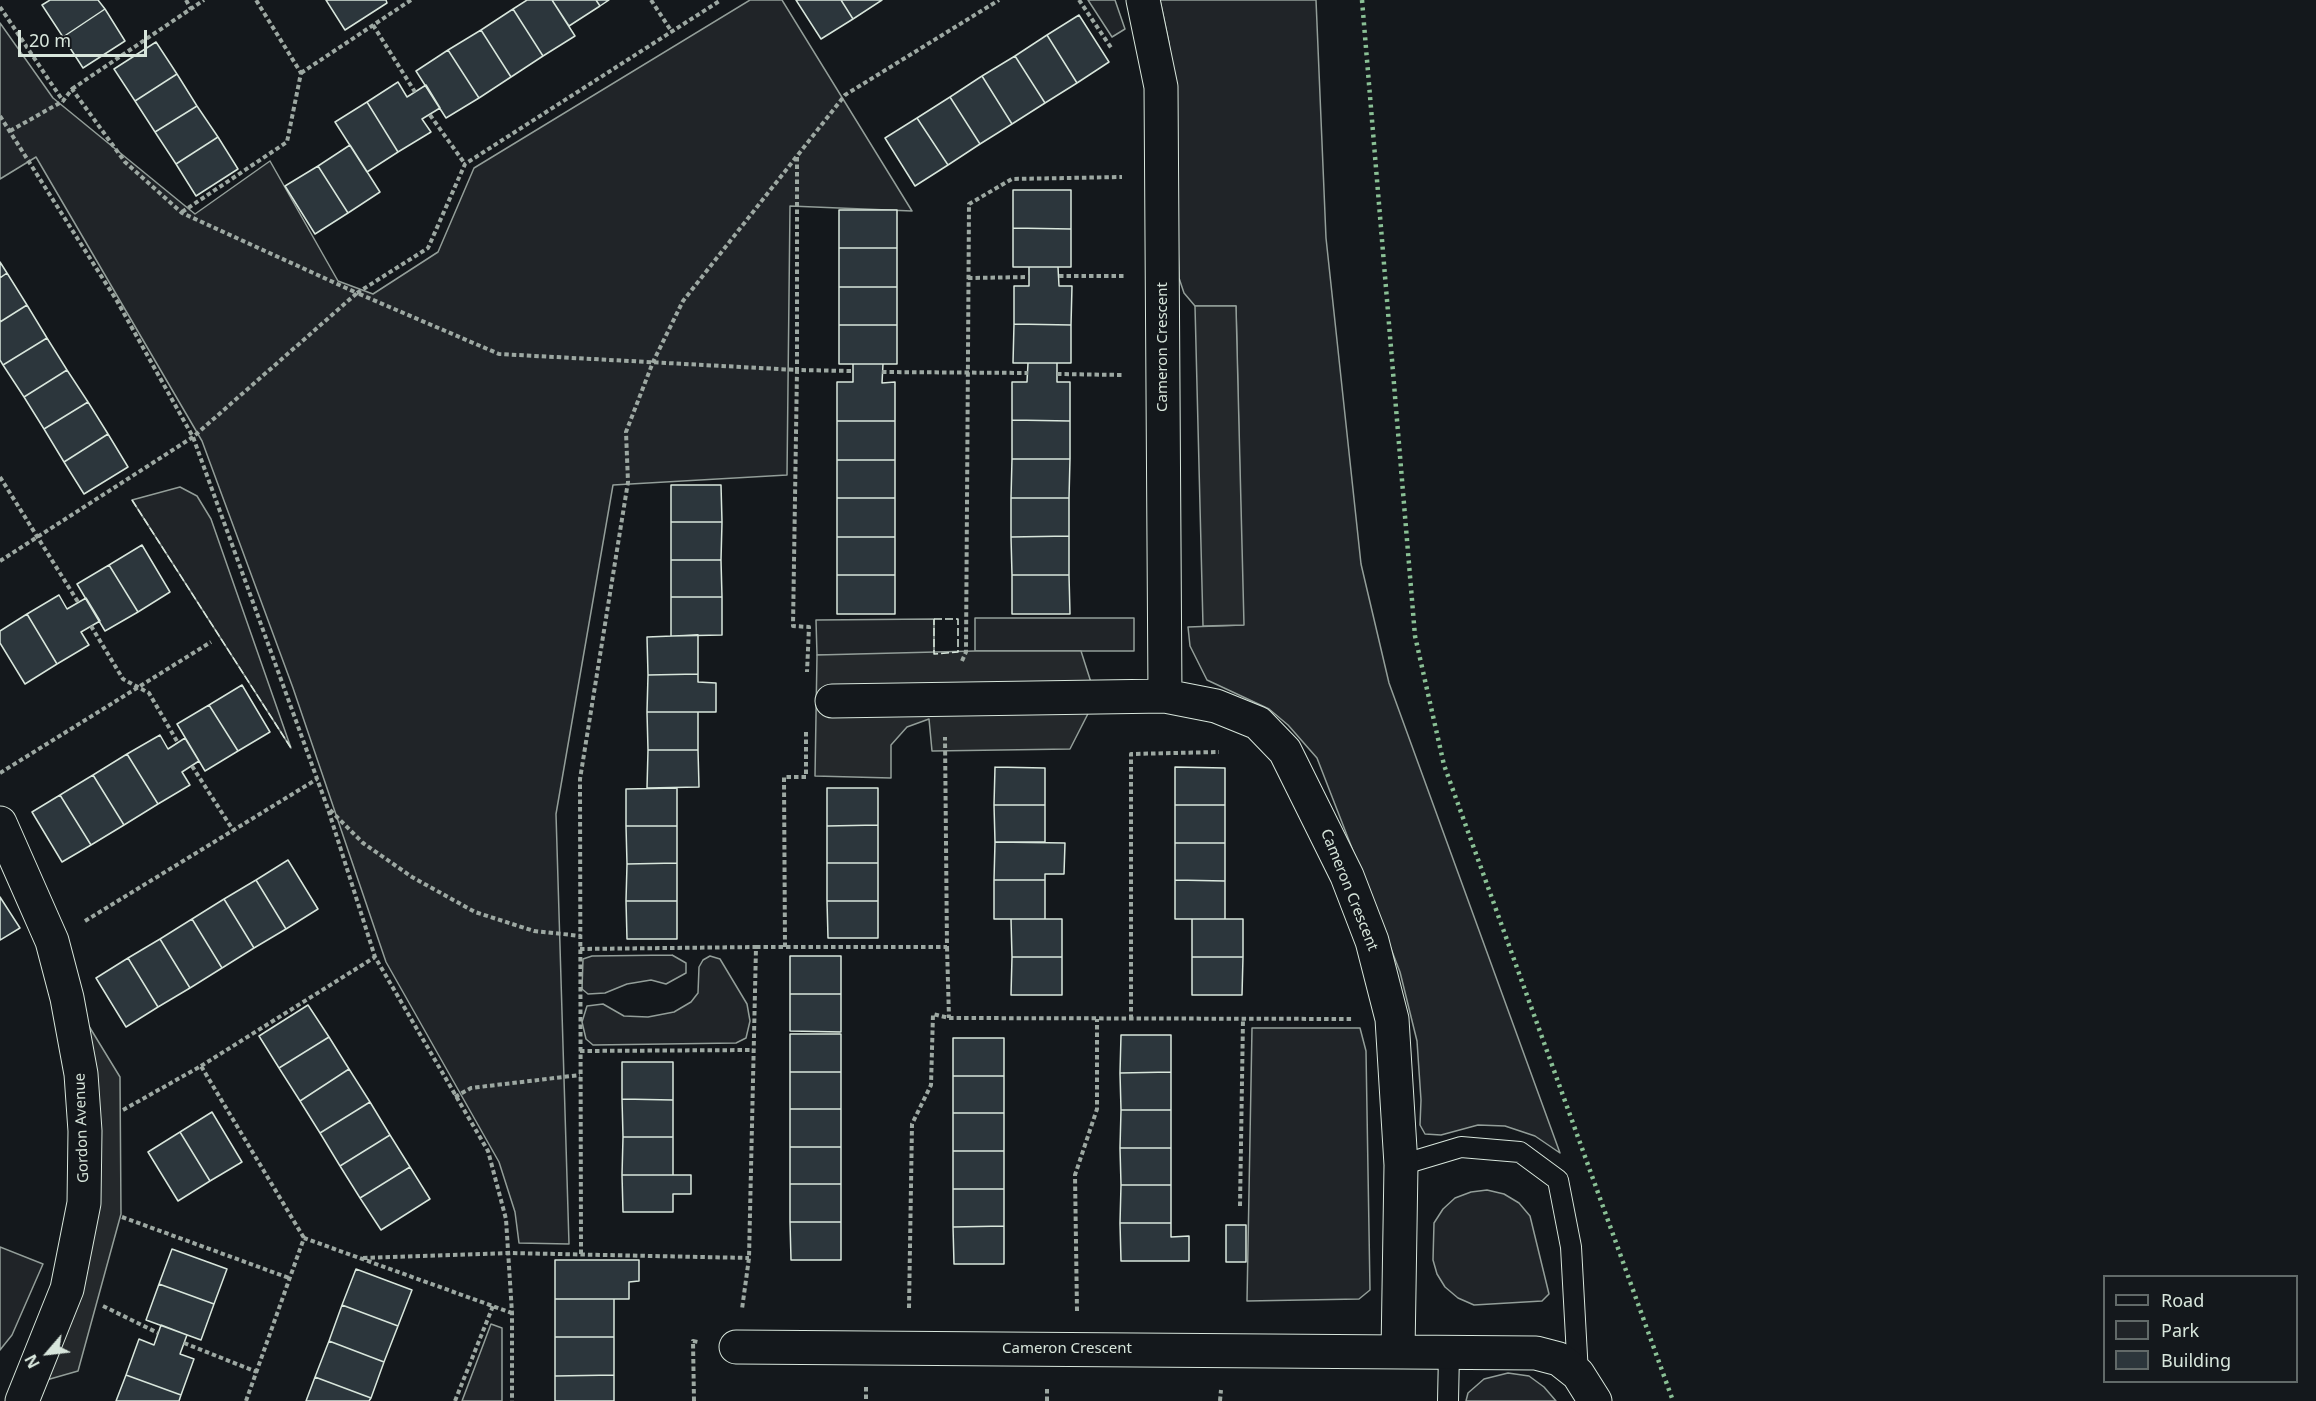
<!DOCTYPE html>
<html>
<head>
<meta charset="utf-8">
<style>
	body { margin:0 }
	#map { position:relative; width:2316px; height:1401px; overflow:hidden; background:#14181c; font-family:"Noto Sans",sans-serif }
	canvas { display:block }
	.legend { position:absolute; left:2103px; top:1275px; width:195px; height:108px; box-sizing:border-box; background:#14181c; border:2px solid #626a69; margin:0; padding:8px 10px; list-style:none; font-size:18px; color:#d8e6dc }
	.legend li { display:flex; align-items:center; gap:12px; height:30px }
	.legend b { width:30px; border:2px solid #626a69 }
	.north { position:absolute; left:18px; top:1323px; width:60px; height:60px; -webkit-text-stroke:4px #14181c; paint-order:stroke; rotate:242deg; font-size:16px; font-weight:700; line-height:24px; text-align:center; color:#d8e6dc }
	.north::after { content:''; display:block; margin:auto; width:21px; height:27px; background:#d8e6dc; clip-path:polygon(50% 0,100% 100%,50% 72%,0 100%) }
	.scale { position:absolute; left:18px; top:30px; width:129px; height:27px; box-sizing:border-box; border:3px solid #d8e6dc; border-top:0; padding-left:8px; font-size:18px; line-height:21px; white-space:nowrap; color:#d8e6dc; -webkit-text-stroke:4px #14181c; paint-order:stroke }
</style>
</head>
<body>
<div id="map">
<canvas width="2316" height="1401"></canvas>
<ul class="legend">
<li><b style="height:8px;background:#14181c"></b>Road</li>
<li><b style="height:16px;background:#202428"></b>Park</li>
<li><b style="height:16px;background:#2c363c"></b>Building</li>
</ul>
<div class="north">N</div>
<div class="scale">20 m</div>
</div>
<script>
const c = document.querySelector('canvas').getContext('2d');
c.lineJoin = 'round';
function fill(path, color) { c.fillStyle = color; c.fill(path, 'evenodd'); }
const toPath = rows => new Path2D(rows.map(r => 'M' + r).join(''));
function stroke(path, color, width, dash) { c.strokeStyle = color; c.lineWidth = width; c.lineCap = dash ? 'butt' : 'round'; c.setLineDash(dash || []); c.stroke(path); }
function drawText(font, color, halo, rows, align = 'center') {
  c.font = font + ' "Noto Sans",sans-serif'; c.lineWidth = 4.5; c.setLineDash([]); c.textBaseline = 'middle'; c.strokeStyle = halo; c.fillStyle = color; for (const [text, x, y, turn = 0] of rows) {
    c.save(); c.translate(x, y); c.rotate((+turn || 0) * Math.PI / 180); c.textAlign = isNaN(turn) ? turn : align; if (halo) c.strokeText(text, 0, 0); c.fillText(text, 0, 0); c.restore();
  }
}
const green = toPath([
	[750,0,782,0,912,211,790,206,787,475,613,485,556,814,569,1244,519,1243,515,1212,499,1162,386,962,293,688,202,441,36,157,0,179,0,23,53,98,195,214,270,161,338,281,373,294,438,252,474,168,750,0],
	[1088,0,1115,0,1125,29,1112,37,1088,0],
	[1160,0,1316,0,1326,238,1361,564,1389,683,1560,1153,1535,1136,1505,1126,1478,1125,1441,1135,1425,1134,1420,1125,1421,1100,1417,1041,1400,972,1317,758,1288,725,1269,709,1207,680,1190,646,1188,627,1243,625,1236,306,1195,306,1184,293,1179,278,1173,90,1169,43,1160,0],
	[180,487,197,496,211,519,291,748,132,500,180,487],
	[975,618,1134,618,1134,651,975,651,975,618],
	[934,619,934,654,817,655,816,620,934,619],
	[672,955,686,963,686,973,666,984,651,980,627,984,605,993,588,994,582,989,583,959,592,956,672,955],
	[710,956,720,959,747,1004,750,1021,746,1038,736,1043,593,1045,586,1039,582,1022,587,1006,603,1004,624,1016,648,1017,674,1012,691,1002,698,993,699,967,703,960,710,956],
	[1252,1028,1360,1028,1366,1051,1370,1290,1359,1299,1247,1301,1252,1028],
	[1487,1190,1504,1194,1519,1203,1530,1216,1549,1294,1542,1301,1474,1305,1458,1298,1445,1287,1437,1274,1433,1260,1434,1223,1443,1209,1455,1198,1471,1192,1487,1190],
	[0,1247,43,1264,12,1335,0,1350,0,1247],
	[491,1324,502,1328,502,1401,462,1401,491,1324],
	[1508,1373,1529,1376,1544,1387,1556,1401,1466,1401,1468,1393,1484,1379,1508,1373]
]);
fill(green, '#202428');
stroke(green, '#939e99', 1.5);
const parking = toPath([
	[1195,306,1236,306,1244,625,1203,626,1195,306],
	[975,651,1081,651,1096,698,1070,749,932,751,929,719,907,727,891,745,891,778,815,776,817,655,975,651],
	[84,1018,120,1077,121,1214,78,1371,36,1383,83,1241,84,1018]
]);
fill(parking, '#24282b');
stroke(parking, '#939e99', 1.5);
const building = toPath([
	[50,0,98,0,105,9,63,37,42,5,50,0],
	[326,0,386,0,387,3,345,30,326,0],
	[527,0,552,0,575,36,543,56,513,9,527,0],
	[552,0,596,0,600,6,569,26,552,0],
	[596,0,609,0,600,6,596,0],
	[796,0,841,0,853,19,821,39,796,0],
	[841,0,882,0,853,19,841,0],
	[105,9,125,41,83,68,63,37,105,9],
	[513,9,543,56,511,77,481,30,513,9],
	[1079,15,1109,62,1077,83,1047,35,1079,15],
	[481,30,511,77,479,98,448,50,481,30],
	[1047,35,1077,83,1045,103,1015,56,1047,35],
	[156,42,177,74,135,101,114,69,156,42],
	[448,50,479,98,446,118,416,71,448,50],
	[1015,56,1045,103,1012,124,982,76,1015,56],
	[177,74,197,106,155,132,135,101,177,74],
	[982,76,1012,124,980,144,950,97,982,76],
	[398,82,407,97,426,85,440,108,422,119,431,132,398,152,367,102,398,82],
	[950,97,980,144,948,165,917,118,950,97],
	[367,102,398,152,367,172,335,122,367,102],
	[197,106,218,137,176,164,155,132,197,106],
	[917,118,948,165,915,186,885,138,917,118],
	[218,137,238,169,196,196,176,164,218,137],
	[350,145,380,192,348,213,318,166,350,145],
	[318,166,348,213,315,234,285,186,318,166],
	[1013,190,1071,190,1071,229,1013,228,1013,190],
	[839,210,897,210,897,248,839,248,839,210],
	[1013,228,1071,229,1071,267,1013,267,1013,228],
	[839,248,897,248,897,287,839,287,839,248],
	[0,262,7,273,0,278,0,262],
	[1029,267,1058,267,1059,286,1072,286,1071,325,1014,324,1014,286,1029,286,1029,267],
	[7,273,27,305,0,322,0,278,7,273],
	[839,287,897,287,897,325,839,325,839,287],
	[27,305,47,338,3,365,0,360,0,322,27,305],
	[1014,324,1071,325,1071,363,1013,363,1014,324],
	[839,325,897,325,897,364,839,364,839,325],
	[47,338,67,370,24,397,3,365,47,338],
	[1028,363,1057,363,1057,382,1070,382,1070,421,1012,420,1012,382,1027,382,1028,363],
	[853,364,883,364,882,383,895,382,895,421,837,421,837,382,853,382,853,364],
	[67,370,88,402,44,429,24,397,67,370],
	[88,402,108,434,64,462,44,429,88,402],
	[1012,420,1070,421,1070,459,1012,459,1012,420],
	[837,421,895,421,895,460,837,460,837,421],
	[108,434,128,467,84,494,64,462,108,434],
	[1012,459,1070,459,1069,498,1011,498,1012,459],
	[837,460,895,460,895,498,837,498,837,460],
	[671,485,721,485,722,522,671,522,671,485],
	[837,498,895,498,895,537,837,537,837,498],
	[1011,498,1069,498,1069,536,1011,537,1011,498],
	[671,522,722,522,721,560,671,560,671,522],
	[1069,536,1069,575,1012,575,1011,537,1069,536],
	[837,537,895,537,895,575,837,575,837,537],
	[142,545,170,592,138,612,109,565,142,545],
	[671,560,721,560,722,597,671,597,671,560],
	[109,565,138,612,105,631,77,584,109,565],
	[837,575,895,575,895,614,837,614,837,575],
	[1012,575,1069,575,1070,614,1012,614,1012,575],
	[59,595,67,609,86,598,100,621,81,632,89,645,57,664,27,614,59,595],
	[671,597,722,597,722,635,671,636,671,597],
	[27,614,57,664,25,684,0,643,0,631,27,614],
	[698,635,698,674,648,675,647,637,698,635],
	[698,674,698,682,716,683,716,712,647,712,648,675,698,674],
	[242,685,270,732,238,751,209,705,242,685],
	[209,705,238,751,205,771,177,724,209,705],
	[647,712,698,712,698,750,648,750,647,712],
	[160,735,168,749,185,738,199,761,182,772,190,785,158,804,127,754,160,735],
	[648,750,698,750,699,787,647,788,648,750],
	[127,754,158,804,124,825,93,775,127,754],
	[995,767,1045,768,1045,805,994,805,995,767],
	[1175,767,1225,768,1225,805,1175,805,1175,767],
	[93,775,124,825,91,845,60,795,93,775],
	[677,788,677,826,626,826,626,789,677,788],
	[827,788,878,788,878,825,827,826,827,788],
	[60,795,91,845,62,862,32,812,60,795],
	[994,805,1045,805,1045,842,995,842,994,805],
	[1175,805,1225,805,1225,843,1175,843,1175,805],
	[878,825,878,863,827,863,827,826,878,825],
	[626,826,677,826,677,863,627,864,626,826],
	[995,842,1065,843,1064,874,1045,874,1045,880,994,880,995,842],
	[1175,843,1225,843,1225,881,1175,880,1175,843],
	[288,860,318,909,286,929,256,880,288,860],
	[677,863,677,901,626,901,627,864,677,863],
	[827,863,878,863,878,901,827,901,827,863],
	[256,880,286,929,254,948,224,899,256,880],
	[994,880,1045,880,1045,919,994,919,994,880],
	[1175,880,1225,881,1225,919,1175,919,1175,880],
	[0,897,20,928,0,940,0,897],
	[224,899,254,948,222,968,192,919,224,899],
	[626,901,677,901,677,939,627,939,626,901],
	[827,901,878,901,878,938,828,938,827,901],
	[192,919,222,968,190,988,160,939,192,919],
	[1011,919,1062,919,1062,957,1012,957,1011,919],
	[1192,919,1243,919,1243,957,1192,957,1192,919],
	[160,939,190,988,158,1007,128,958,160,939],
	[790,956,841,956,841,994,790,994,790,956],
	[1012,957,1062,957,1062,995,1011,995,1012,957],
	[1192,957,1243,957,1242,995,1192,995,1192,957],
	[128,958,158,1007,126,1027,96,978,128,958],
	[790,994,841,994,841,1032,790,1031,790,994],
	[308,1005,329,1037,279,1068,259,1036,308,1005],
	[790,1034,841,1034,841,1072,790,1072,790,1034],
	[1121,1035,1171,1035,1171,1072,1120,1073,1121,1035],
	[329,1037,349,1069,300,1101,279,1068,329,1037],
	[953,1038,1004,1038,1004,1076,953,1076,953,1038],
	[622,1062,673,1062,673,1100,622,1099,622,1062],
	[349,1069,370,1102,320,1133,300,1101,349,1069],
	[790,1072,841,1072,841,1109,790,1109,790,1072],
	[1171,1072,1171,1110,1121,1110,1120,1073,1171,1072],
	[953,1076,1004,1076,1004,1113,953,1113,953,1076],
	[622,1099,673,1100,673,1137,623,1137,622,1099],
	[370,1102,390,1135,340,1166,320,1133,370,1102],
	[790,1109,841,1109,841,1147,790,1147,790,1109],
	[1121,1110,1171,1110,1171,1148,1120,1148,1121,1110],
	[212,1112,242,1162,210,1181,180,1132,212,1112],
	[953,1113,1004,1113,1004,1151,953,1151,953,1113],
	[180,1132,210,1181,178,1201,148,1152,180,1132],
	[390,1135,410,1167,360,1198,340,1166,390,1135],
	[623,1137,673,1137,673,1175,622,1175,623,1137],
	[790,1147,841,1147,841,1184,790,1184,790,1147],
	[1120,1148,1171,1148,1171,1185,1121,1185,1120,1148],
	[953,1151,1004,1151,1004,1189,953,1189,953,1151],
	[410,1167,430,1199,381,1230,360,1198,410,1167],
	[622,1175,691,1175,691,1194,673,1194,673,1212,623,1212,622,1175],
	[790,1184,841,1184,841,1222,790,1222,790,1184],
	[1121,1185,1171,1185,1171,1223,1120,1223,1121,1185],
	[953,1189,1004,1189,1004,1226,953,1227,953,1189],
	[790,1222,841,1222,841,1260,791,1260,790,1222],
	[1120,1223,1171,1223,1171,1237,1189,1236,1189,1261,1121,1261,1120,1223],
	[1226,1225,1246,1225,1246,1262,1226,1262,1226,1225],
	[1004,1226,1004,1264,954,1264,953,1227,1004,1226],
	[172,1249,227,1269,214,1304,159,1284,172,1249],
	[555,1260,639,1260,639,1281,629,1282,629,1299,555,1299,555,1260],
	[356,1269,412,1290,398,1326,342,1305,356,1269],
	[159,1284,214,1304,201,1340,146,1320,159,1284],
	[555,1299,614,1299,614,1337,555,1337,555,1299],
	[342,1305,398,1326,384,1362,329,1341,342,1305],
	[161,1325,187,1335,180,1354,194,1359,181,1395,126,1375,139,1339,154,1345,161,1325],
	[555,1337,614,1337,614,1375,555,1376,555,1337],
	[329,1341,384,1362,371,1398,315,1377,329,1341],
	[126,1375,181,1395,179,1401,116,1401,126,1375],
	[614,1375,614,1401,555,1401,555,1376,614,1375],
	[315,1377,371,1398,369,1401,306,1401,315,1377]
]);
fill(building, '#2c363c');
stroke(building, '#d8e6dc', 1.5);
const service = toPath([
	[1401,1165,1461,1147,1520,1152,1558,1180,1571,1247,1578,1374],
	[1448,1401,1449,1353]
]);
const minor = toPath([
	[1143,0,1161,87,1165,696],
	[832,701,1165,696,1216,706,1258,723,1285,751,1347,876,1372,941,1392,1019,1401,1165,1398,1352],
	[0,823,52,941,67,998,81,1074,85,1131,84,1203,67,1289,22,1401],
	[736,1347,1536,1353,1559,1359,1578,1374,1595,1401]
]);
stroke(service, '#d8e6dc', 22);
stroke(minor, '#d8e6dc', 35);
stroke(toPath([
	[186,0,191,9],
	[651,0,672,32],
	[1079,0,1112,49],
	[0,7,63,101],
	[373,25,415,92],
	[301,73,411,0],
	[72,89,204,0],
	[430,115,465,164],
	[0,116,117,301,193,437,328,809,375,957,488,1151,506,1219,512,1313,512,1401],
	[10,131,63,101,72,89,125,162,182,213,357,293,428,248,465,164,721,0],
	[797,157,797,370,852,371],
	[182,212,287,142,301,73,256,0],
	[1059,276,1124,276],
	[968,278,1029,277],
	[882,372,1028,373],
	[1057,374,1124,375],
	[0,477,78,602],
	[0,561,193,437,357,293,499,354,797,370,793,626,809,627,807,672],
	[91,626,123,679,149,693,178,743],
	[962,661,966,652,969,204,1012,179,1122,177],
	[192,766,233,830],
	[0,773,211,642],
	[330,810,363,843,412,877,475,912,534,931,581,936],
	[85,921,317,779],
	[756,947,947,947,945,737],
	[785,947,784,777,806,777,806,731],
	[947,947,949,1018],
	[580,949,756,947,749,1258,742,1309],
	[1131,1019,1131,754,1219,752],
	[580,1051,753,1050],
	[201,1066,375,957],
	[455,1097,471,1088,580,1075],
	[123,1110,201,1066,304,1238],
	[1240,1206,1243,1019],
	[122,1217,289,1278],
	[581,1254,580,779,628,482,626,432,653,362,683,301,845,95,999,0],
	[363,1258,509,1253,749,1258],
	[103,1306,158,1333],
	[909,1308,912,1124,931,1085,933,1014,949,1018,1352,1019],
	[1077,1311,1075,1175,1097,1109,1097,1019],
	[184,1343,257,1372],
	[866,1387,866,1401],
	[246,1401,304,1238,512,1313],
	[455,1401,493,1306],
	[694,1401,693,1341,698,1342],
	[1047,1401,1047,1387],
	[1220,1401,1221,1390]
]), '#9da8a2', 4, [4.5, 3]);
stroke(service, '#14181c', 20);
stroke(minor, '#14181c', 33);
stroke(toPath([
	[1362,0,1415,636,1444,765,1673,1401]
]), '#8ac095', 4.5, [3, 4.5]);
stroke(toPath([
	[132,500,291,748],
	[934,619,958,619,958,652,934,654,934,619]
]), '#d8e6dc', 1.5, [8, 3]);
drawText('15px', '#d8e6dc', '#14181c', [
	["Cameron Crescent",1163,347,-90],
	["Cameron Crescent",1349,890,68],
	["Gordon Avenue",82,1128,-92],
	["Cameron Crescent",1067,1349]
]);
</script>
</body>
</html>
